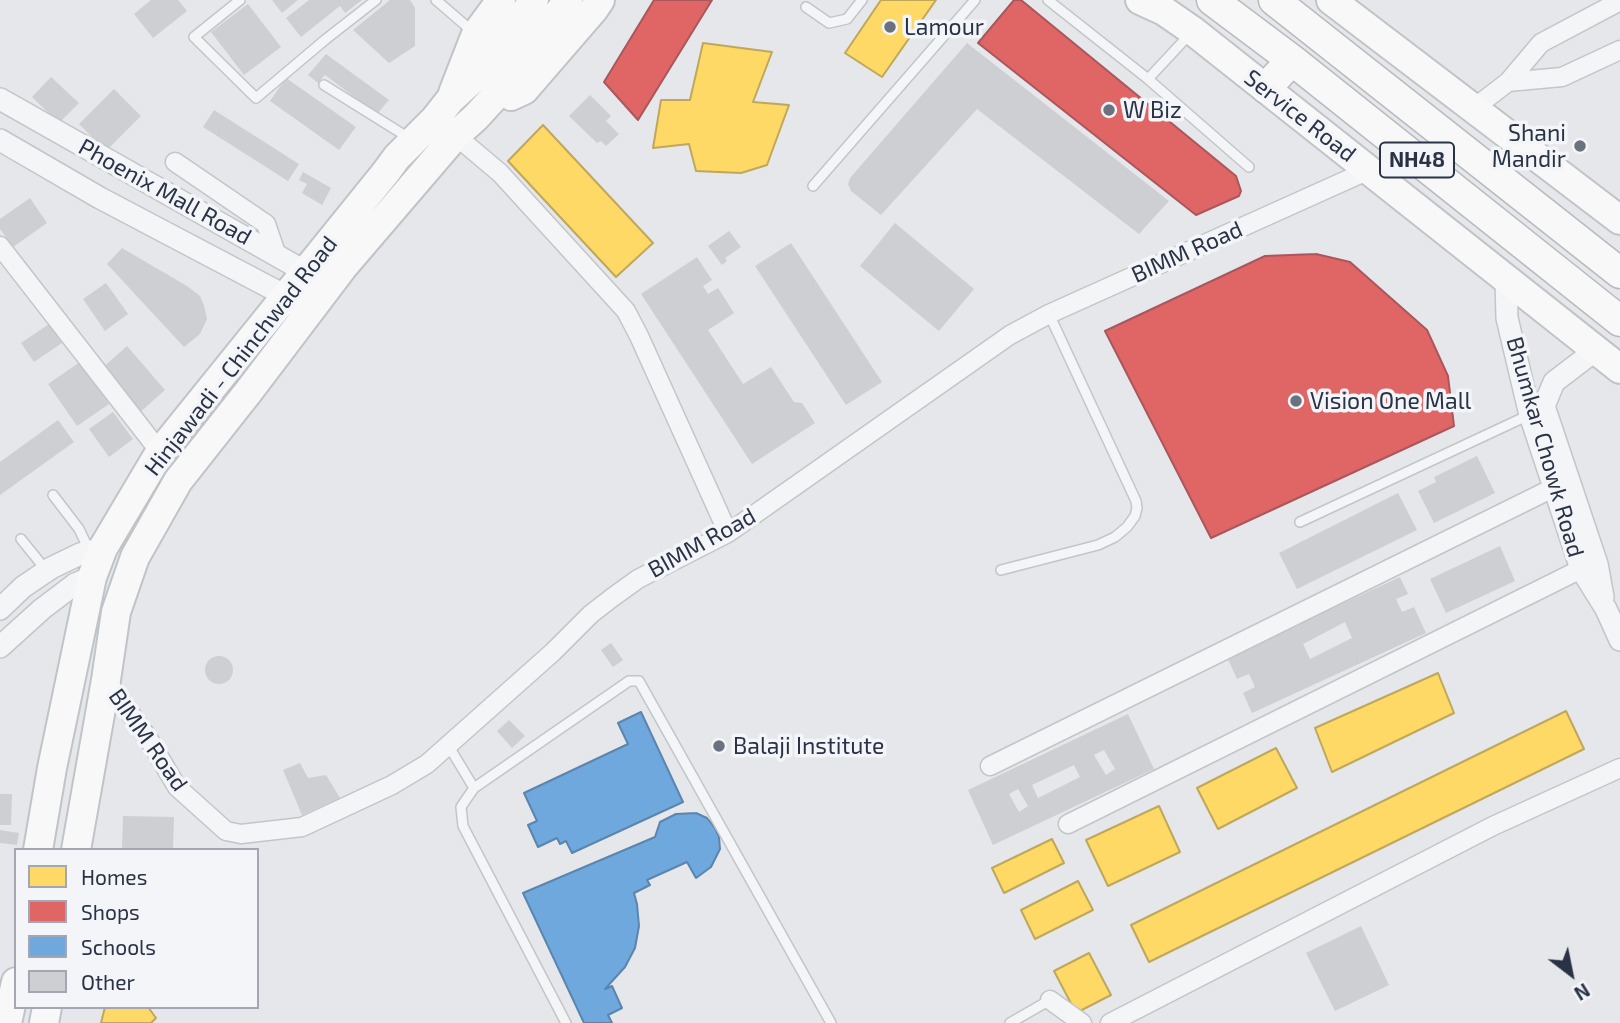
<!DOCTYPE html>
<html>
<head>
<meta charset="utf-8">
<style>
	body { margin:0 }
	#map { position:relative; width:1620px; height:1023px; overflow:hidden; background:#e5e7ea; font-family:"Exo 2",sans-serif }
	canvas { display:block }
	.legend { position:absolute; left:14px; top:848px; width:245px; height:161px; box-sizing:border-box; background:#f3f5f9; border:2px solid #a2a7b1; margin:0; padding:9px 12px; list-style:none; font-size:21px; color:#293345 }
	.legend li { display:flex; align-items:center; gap:14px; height:35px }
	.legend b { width:35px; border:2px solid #a2a7b1 }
	.north { position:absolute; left:1536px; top:939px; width:70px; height:70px; -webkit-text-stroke:5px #f3f5f9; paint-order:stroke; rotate:148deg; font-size:19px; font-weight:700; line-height:28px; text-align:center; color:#293345 }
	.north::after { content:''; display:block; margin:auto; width:24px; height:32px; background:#293345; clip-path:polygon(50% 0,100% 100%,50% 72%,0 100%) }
</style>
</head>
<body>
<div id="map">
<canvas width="1620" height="1023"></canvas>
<ul class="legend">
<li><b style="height:19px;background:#ffd966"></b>Homes</li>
<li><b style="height:19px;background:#e06666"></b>Shops</li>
<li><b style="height:19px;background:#6fa8dc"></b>Schools</li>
<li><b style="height:19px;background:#cdcfd2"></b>Other</li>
</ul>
<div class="north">N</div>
</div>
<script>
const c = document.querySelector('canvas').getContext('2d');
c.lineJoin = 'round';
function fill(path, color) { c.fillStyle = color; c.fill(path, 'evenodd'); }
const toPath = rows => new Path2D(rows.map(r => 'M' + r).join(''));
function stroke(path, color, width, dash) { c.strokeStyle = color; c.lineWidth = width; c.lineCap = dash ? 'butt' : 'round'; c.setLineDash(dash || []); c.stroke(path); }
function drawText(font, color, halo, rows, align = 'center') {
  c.font = font + ' "Exo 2",sans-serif'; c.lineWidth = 7; c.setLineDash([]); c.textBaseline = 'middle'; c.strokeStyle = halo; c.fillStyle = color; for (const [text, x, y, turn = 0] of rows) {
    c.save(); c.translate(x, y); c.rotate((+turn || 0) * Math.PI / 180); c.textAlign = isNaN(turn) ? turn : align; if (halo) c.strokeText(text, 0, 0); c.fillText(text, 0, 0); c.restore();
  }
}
const homes = toPath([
	[881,0,936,0,882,77,845,53,881,0],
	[703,43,772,52,753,102,789,105,767,165,741,173,696,171,689,144,653,148,661,100,690,100,703,43],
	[543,125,653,243,616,277,508,161,543,125],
	[1438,673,1454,713,1332,772,1315,728,1438,673],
	[1566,711,1584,749,1149,962,1131,925,1566,711],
	[1276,748,1297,788,1218,829,1197,788,1276,748],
	[1159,806,1180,852,1108,886,1086,840,1159,806],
	[1052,839,1064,863,1004,893,992,868,1052,839],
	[1078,881,1093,910,1035,939,1021,910,1078,881],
	[1089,953,1111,995,1076,1013,1054,971,1089,953],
	[105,1007,148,1007,156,1018,151,1023,101,1023,105,1007]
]);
fill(homes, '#ffd966');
stroke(homes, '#bfa75c', 2);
const shops = toPath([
	[654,0,712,0,638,120,604,82,654,0],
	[1014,0,1021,0,1236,176,1241,191,1239,196,1196,215,978,43,1014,0],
	[1316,254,1350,262,1427,330,1448,376,1454,426,1211,538,1105,331,1265,256,1316,254]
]);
fill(shops, '#e06666');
stroke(shops, '#a9575c', 2);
const schools = toPath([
	[641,712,683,802,572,853,566,841,560,844,557,838,538,847,528,825,537,821,524,793,628,744,618,723,641,712],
	[696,813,707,818,715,828,719,837,720,849,711,867,696,878,687,862,647,880,650,885,634,893,637,904,639,926,635,948,625,967,605,989,612,986,622,1008,608,1015,612,1023,584,1023,523,893,655,837,660,822,676,814,696,813]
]);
fill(schools, '#6fa8dc');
stroke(schools, '#5a85af', 2);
fill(toPath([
	[151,0,178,0,187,11,153,38,134,14],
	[272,0,298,0,282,13],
	[309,0,362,0,345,13,340,6,301,37,286,18],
	[390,0,410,0,415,8,415,46,389,63,353,30],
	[248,4,281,47,244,75,211,32],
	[967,43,1169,201,1139,234,977,109,881,215,851,191,848,184,850,178],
	[326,54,389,100,377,114,325,75,318,83,308,75],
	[51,77,79,103,59,123,32,97],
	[286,78,356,127,339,150,270,101],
	[114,89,141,116,106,151,79,124],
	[590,95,611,116,606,121,619,134,606,146,601,141,597,143,569,116],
	[214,110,299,164,288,181,203,127],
	[303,172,331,188,322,205,302,193,307,184,299,180],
	[30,198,47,223,13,247,0,229,0,219],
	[895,223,974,289,939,331,860,266],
	[729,231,741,247,725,258,727,261,722,265,708,246],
	[791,243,882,382,846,405,755,266],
	[122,248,187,286,200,296,204,306,207,319,200,334,184,347,107,264],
	[697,257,712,280,703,286,708,294,718,288,734,313,708,330,743,384,771,367,794,402,802,403,815,423,752,464,641,294],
	[106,283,128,314,105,331,83,299],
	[49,324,62,343,34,362,21,343],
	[127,346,165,390,139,413,100,370],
	[80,362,109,404,77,426,48,384],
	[113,412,133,439,109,457,89,429],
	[58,420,74,442,0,495,0,462],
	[1477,456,1495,493,1434,523,1418,491,1436,482,1434,477],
	[1398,493,1417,530,1297,589,1279,553],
	[1500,546,1515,581,1446,613,1430,579],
	[1400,577,1408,594,1396,599,1402,612,1414,607,1426,633,1252,713,1243,693,1255,687,1249,674,1237,679,1227,657],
	[1345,622,1352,638,1310,659,1303,644],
	[611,643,623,660,613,667,601,650],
	'205 670a14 14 0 1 1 28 0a14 14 0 1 1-28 0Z',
	[1128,714,1154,769,993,845,968,790],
	[1104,750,1115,769,1106,775,1094,755],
	[1074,765,1080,777,1038,798,1032,785],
	[1018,789,1028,806,1019,812,1009,794],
	[509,720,525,736,512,748,497,731],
	[300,763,308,778,326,775,340,798,302,815,283,770],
	[0,794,12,794,11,825,0,825],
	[123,816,174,817,173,849,122,849],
	[0,830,19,833,17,845,0,843],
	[1361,926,1389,985,1335,1011,1306,953]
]), '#cdcfd2');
const service = toPath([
	[240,0,194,37,256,98,326,39,376,0],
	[436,0,472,31],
	[1048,0,1148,79,1249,167],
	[806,7,829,23,847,19,862,0],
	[1148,79,1189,35],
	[324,85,409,138],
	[813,186,975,0],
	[53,495,79,529,89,550],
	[1300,522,1529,415],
	[21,539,46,570],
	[1001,570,1098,545,1115,537,1127,527,1135,516,1137,508,1136,501,1049,314],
	[448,745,474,788],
	[566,1023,463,826,461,807,474,788,629,681,639,681,831,1023],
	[1010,1023,1050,1000]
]);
const minor = toPath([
	[1508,82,1562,77,1620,50],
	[1474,108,1508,82,1541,43,1620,1],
	[449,130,500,173,626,311,639,336,728,533],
	[175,162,266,224,277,256],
	[0,246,160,452],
	[106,680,148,738,177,787,226,831,241,834,302,827,392,785,427,764,553,652,591,614,613,597,638,579,728,533,1010,335,1049,314,1369,170],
	[990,766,1555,487],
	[1068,824,1581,569],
	[1050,1000,1082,1023],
	[1110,1023,1493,826,1620,768]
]);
const tertiary = toPath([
	[0,99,297,267,305,272,316,282],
	[0,140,100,198,286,296,296,307],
	[1506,278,1507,318,1530,415,1581,569,1606,609,1620,640],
	[1596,350,1554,382,1544,406,1597,564,1603,597],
	[0,609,23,587,51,568,80,554,103,548],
	[0,647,42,609,75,584,92,577]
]);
const primary = toPath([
	[1140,0,1164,11,1193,31,1620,369],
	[1331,0,1620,220],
	[453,93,476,34,501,0],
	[511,96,524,90,594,9,600,0],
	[38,850,52,768,92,577,103,548,160,452,386,172,397,157,435,119,450,100,486,67,534,0],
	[76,850,106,680,116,612,135,557,178,481,249,391,343,267,456,135,476,117,508,82,568,0],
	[7,1023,16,982],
	[44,1023,47,1007]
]);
const trunk = toPath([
	[1212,0,1292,60,1620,321],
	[1274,0,1620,273],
	[1266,88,1292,60]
]);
stroke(service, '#c3c5c8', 12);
stroke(minor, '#c3c5c8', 21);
stroke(tertiary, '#c3c5c8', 24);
stroke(primary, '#c0c4c8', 32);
stroke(trunk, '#b7babf', 33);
stroke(service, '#f4f5f7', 9);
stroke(minor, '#f4f5f7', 18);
stroke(tertiary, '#f4f5f7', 21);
stroke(primary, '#f8f8f8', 28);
stroke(trunk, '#f8f8f8', 30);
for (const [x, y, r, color] of [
	[890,27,7,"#6b727f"],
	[1109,110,7,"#6b727f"],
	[1580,146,7,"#6b727f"],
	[1296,401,7,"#6b727f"],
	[719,746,7,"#6b727f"]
]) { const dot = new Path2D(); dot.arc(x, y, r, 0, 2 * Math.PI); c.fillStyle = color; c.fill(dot); stroke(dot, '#f3f5f9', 2.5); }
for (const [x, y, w] of [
	[1417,160,74]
]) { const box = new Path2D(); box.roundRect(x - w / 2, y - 17.5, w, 35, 5); c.fillStyle = '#f3f5f9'; c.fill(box); stroke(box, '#293345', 2); }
drawText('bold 21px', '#293345', null, [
	["NH48",1417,160]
]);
drawText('23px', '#293345', '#f3f5f9', [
	["Lamour",904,27],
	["W Biz",1123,110],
	["Shani",1566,133,"right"],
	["Mandir",1566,159,"right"],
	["Vision One Mall",1310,401],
	["Balaji Institute",733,746]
], 'left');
drawText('23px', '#293345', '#f3f5f9', [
	["Service Road",1300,116,38],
	["Phoenix Mall Road",165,192,29],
	["BIMM Road",1187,252,-24],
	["Hinjawadi - Chinchwad Road",241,356,-52],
	["Bhumkar Chowk Road",1545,447,74],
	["BIMM Road",702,543,-29],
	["BIMM Road",148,740,55]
]);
</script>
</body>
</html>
